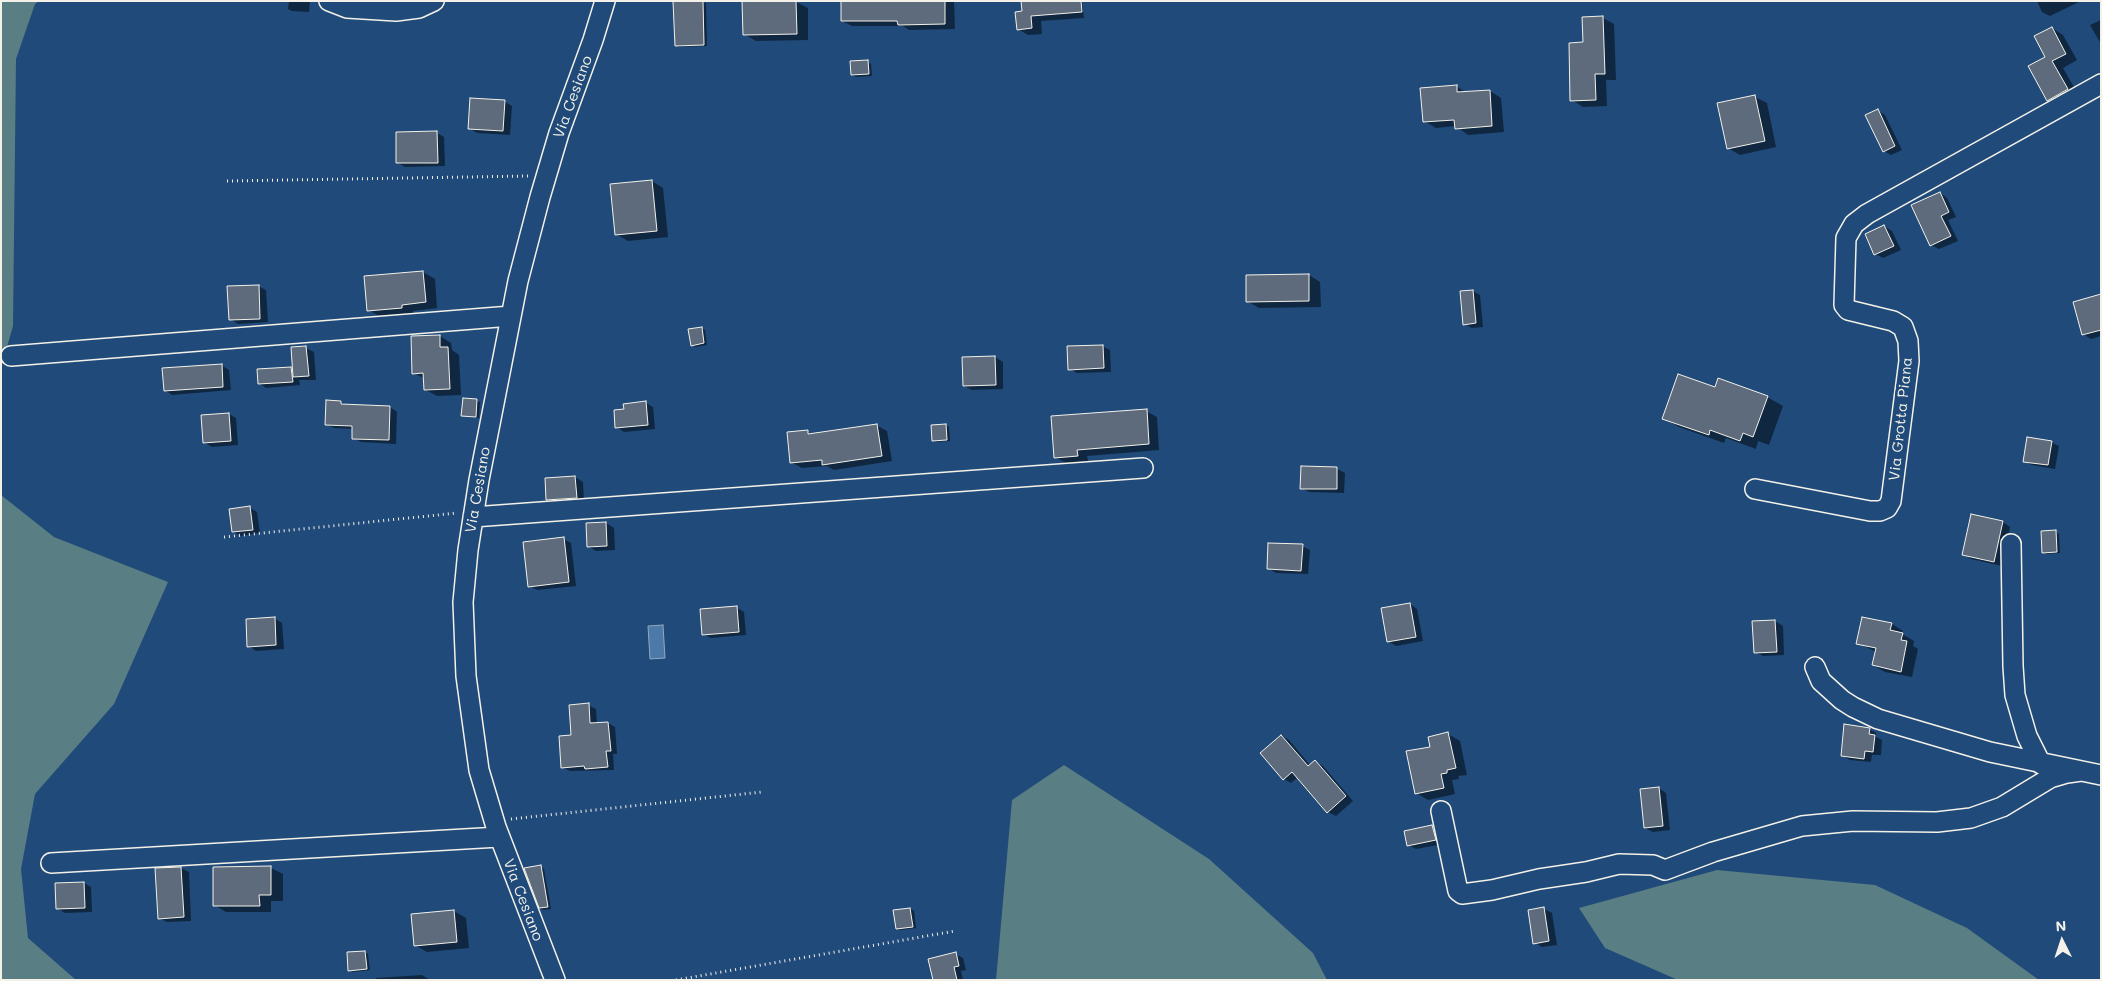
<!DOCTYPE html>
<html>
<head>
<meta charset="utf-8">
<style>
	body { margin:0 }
	#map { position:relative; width:2102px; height:981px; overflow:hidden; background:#1f4a7a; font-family:Mali,sans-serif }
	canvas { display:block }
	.frame { position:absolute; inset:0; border:2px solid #f4f1e8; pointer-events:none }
	.north { position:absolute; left:2037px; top:916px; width:50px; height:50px; -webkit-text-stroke:4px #1f4a7a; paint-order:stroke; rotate:356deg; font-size:14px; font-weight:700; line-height:20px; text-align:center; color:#f4f1e8 }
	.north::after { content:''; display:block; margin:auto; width:18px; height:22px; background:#f4f1e8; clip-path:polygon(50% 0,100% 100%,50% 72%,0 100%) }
</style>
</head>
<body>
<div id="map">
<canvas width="2102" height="981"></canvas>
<div class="frame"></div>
<div class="north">N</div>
</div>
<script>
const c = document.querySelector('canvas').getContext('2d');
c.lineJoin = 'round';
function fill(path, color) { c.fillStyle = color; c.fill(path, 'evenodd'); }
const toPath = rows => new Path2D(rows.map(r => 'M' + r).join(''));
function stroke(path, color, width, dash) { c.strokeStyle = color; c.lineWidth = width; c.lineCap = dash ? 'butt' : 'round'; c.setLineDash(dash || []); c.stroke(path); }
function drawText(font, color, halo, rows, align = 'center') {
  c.font = font + ' Mali,sans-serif'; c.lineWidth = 5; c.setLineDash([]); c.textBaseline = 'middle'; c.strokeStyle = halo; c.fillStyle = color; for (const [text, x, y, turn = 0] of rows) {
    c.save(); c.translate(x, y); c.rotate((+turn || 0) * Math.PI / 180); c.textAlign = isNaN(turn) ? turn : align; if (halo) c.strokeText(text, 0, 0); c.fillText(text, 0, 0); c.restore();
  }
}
fill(toPath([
	[1,1,39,1,35,4,16,59,13,326,1,368],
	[1,495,54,537,168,582,114,704,35,794,21,869,28,938,76,980,1,980],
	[1064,765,1209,859,1313,953,1327,980,996,980,1012,800],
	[1717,870,1875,885,1967,928,2039,980,1678,980,1605,948,1579,908]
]), '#597e83');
const water = toPath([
	[663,625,665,658,650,659,648,626,663,625]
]);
fill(water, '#4d79a8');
stroke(water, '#90a9c2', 1);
fill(toPath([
	[289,1,310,1,309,12,292,11,288,9],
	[675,1,706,3,707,46,679,47,676,45],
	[842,1,954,1,955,29,909,30,903,26,852,26,842,21],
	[1022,1,1082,1,1084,18,1041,21,1042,34,1028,35,1018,29,1023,12],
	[2037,1,2081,1,2050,16,2042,12],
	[796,2,808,8,808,40,756,41,744,34],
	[1603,18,1614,24,1616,80,1606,80,1607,106,1583,107,1572,100,1584,43],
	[2101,20,2101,44,2090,25],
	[2052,28,2063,35,2077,60,2063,68,2079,96,2060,107,2048,100,2047,57],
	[868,62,871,64,872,76,856,77,852,75],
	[1456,86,1467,93,1490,91,1501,98,1504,132,1468,135,1456,126,1436,128,1424,121],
	[1755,97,1767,103,1776,147,1740,155,1728,148],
	[505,102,512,106,510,135,477,133,469,128],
	[1878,111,1885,115,1902,150,1891,155,1884,151],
	[437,133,444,137,445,166,405,167,397,162],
	[652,181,663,188,668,237,628,241,616,234],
	[1940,193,1947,198,1956,217,1948,220,1958,241,1939,249,1931,245],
	[1884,226,1892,231,1901,250,1883,258,1875,254],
	[423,272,435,279,437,308,413,311,414,314,380,317,369,310],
	[1309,275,1320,282,1321,307,1259,308,1247,301],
	[258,286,266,290,268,322,238,324,230,319],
	[1473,291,1480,295,1483,327,1472,328,1464,324],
	[2101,295,2101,336,2091,339,2083,334],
	[702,328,705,330,707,345,695,347,692,345],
	[440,336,451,343,452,350,459,355,461,395,437,396,426,390,425,379,414,373],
	[1102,346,1110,350,1111,372,1077,373,1070,369],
	[306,348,314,352,316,380,299,380,300,385,266,388,259,383,291,368,294,370],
	[995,357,1003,362,1003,389,972,390,964,386,963,359],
	[221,365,229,370,231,390,172,395,165,390],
	[1716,389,1767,397,1783,406,1769,445,1758,441,1756,449,1726,438,1724,443,1679,427,1663,418],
	[464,399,480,402,479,418,463,415],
	[341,402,347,406,390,407,397,412,396,444,361,442,353,438,354,429,334,428,326,424],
	[646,403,653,407,655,429,624,432,617,427,625,410],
	[1146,411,1157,417,1159,450,1087,456,1088,461,1066,463,1055,457],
	[229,414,236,418,238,445,212,447,205,443],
	[876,425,887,431,892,461,834,470,827,466,802,468,791,462,807,431,813,435],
	[946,425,949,427,950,441,937,442,933,440],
	[2051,442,2059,446,2055,469,2032,465,2024,461],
	[1337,469,1345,473,1344,493,1309,492,1301,488],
	[575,477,583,482,584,502,555,504,547,500],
	[250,508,257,512,260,533,240,536,233,531],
	[1972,516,2003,522,2010,527,2002,566,1971,559,1963,554],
	[606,523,614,528,615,550,596,551,588,546],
	[2056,532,2059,534,2060,553,2047,554,2043,552],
	[563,539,571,543,576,586,537,590,530,586],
	[1302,546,1310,550,1308,574,1276,573,1268,568],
	[1410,604,1417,609,1423,641,1396,646,1388,641],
	[736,607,744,612,746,635,711,638,703,634],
	[274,618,282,623,284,649,256,651,249,646],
	[1775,621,1783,626,1784,655,1763,656,1755,652,1754,623],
	[1892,624,1903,631,1902,634,1914,641,1913,646,1918,649,1912,677,1885,672,1873,665,1876,652,1858,643],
	[588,705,596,709,597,724,608,723,615,727,617,754,613,754,614,770,570,771,562,767,573,736],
	[1868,728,1876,733,1876,737,1882,740,1881,755,1872,755,1871,762,1850,760,1843,756],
	[1448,734,1460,741,1467,775,1458,776,1459,779,1452,780,1455,794,1428,800,1416,793,1432,748],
	[1282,736,1289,740,1310,765,1315,761,1323,766,1353,801,1336,816,1328,812,1298,777,1291,783,1284,779],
	[1659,788,1666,793,1670,830,1653,832,1645,828],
	[1432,826,1440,831,1443,844,1416,849,1408,845],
	[541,867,544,869,551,909,544,910,540,908],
	[181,868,189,872,191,921,167,922,159,918,157,869],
	[271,868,283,874,283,901,271,901,271,912,226,912,214,905],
	[84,883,91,887,92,912,65,913,57,908],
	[910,909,914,911,916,928,901,930,897,929],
	[1544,909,1552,913,1557,945,1542,947,1535,943],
	[454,911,466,918,469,948,427,952,415,945,412,915],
	[365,952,368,954,370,970,353,972,350,970],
	[955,954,963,958,966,970,961,971,963,980,934,980],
	[422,975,430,980,376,980,376,978]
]), '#0007');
const building = toPath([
	[673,1,703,1,704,45,675,46,673,1],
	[742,1,796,1,797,34,743,35,742,1],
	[841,1,945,1,945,24,898,25,897,21,841,21,841,1],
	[1021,1,1081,1,1082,12,1031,16,1032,28,1017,30,1015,12,1022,11,1021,1],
	[1603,16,1605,74,1595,74,1596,100,1570,101,1569,43,1583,42,1582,17,1603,16],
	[2052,27,2066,54,2052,61,2068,89,2047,101,2028,66,2045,57,2034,36,2052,27],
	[868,60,869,74,851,75,850,61,868,60],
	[1457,85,1457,92,1490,90,1492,126,1455,129,1454,120,1423,122,1420,88,1457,85],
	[1755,95,1765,141,1727,149,1717,103,1755,95],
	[470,98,505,100,503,131,468,129,470,98],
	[1878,109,1895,146,1883,152,1865,115,1878,109],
	[437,131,438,163,396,163,396,132,437,131],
	[652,180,657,231,615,235,610,184,652,180],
	[1940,192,1949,212,1941,216,1951,236,1930,246,1911,205,1940,192],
	[1884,225,1894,246,1874,255,1865,234,1884,225],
	[423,271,426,302,402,305,402,308,367,311,364,276,423,271],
	[1309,274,1309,301,1246,302,1246,275,1309,274],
	[259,285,260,319,229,320,227,286,259,285],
	[1473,290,1476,323,1463,325,1460,291,1473,290],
	[2101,294,2101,330,2082,335,2073,302,2101,294],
	[702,327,704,343,691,346,688,329,702,327],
	[440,335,440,347,448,347,450,389,424,390,423,373,412,374,411,336,440,335],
	[1103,345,1104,368,1068,370,1067,346,1103,345],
	[306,346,309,376,293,377,291,347,306,346],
	[995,356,996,385,963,386,962,357,995,356],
	[222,364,223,387,164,391,162,368,222,364],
	[291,367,293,382,258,384,257,369,291,367],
	[1678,374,1715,387,1718,378,1768,396,1753,437,1743,433,1740,441,1710,430,1709,435,1662,419,1678,374],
	[463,398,477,399,476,417,461,416,463,398],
	[326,400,341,401,341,404,390,406,389,440,352,439,352,426,325,425,326,400],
	[646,401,648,425,615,428,614,410,624,409,623,404,646,401],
	[1147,409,1149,444,1077,450,1078,456,1054,458,1051,416,1147,409],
	[229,413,231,441,203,443,201,415,229,413],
	[877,424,882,456,822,465,822,460,790,463,787,432,808,430,808,434,877,424],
	[946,424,947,440,932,441,931,425,946,424],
	[2027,437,2052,441,2048,465,2023,462,2027,437],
	[1301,466,1337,467,1337,489,1300,489,1301,466],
	[575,476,577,498,546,500,545,478,575,476],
	[250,506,253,530,232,532,229,509,250,506],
	[1971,514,2003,521,1994,562,1962,555,1971,514],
	[606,522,607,546,587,547,586,523,606,522],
	[2056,530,2057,552,2042,553,2041,531,2056,530],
	[564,537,569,582,528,587,523,542,564,537],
	[1268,543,1303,544,1301,571,1267,569,1268,543],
	[1410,603,1416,637,1387,642,1381,608,1410,603],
	[737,606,739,632,702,635,700,609,737,606],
	[275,617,276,645,247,647,246,619,275,617],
	[1862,617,1892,623,1890,630,1903,633,1901,640,1907,641,1901,672,1872,665,1876,648,1856,644,1862,617],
	[1775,620,1777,652,1754,653,1752,621,1775,620],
	[589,703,590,723,608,722,611,751,606,751,608,767,585,769,584,766,561,768,559,736,571,735,569,705,589,703],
	[1844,724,1870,728,1869,734,1875,735,1873,752,1865,751,1864,759,1841,756,1844,724],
	[1448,732,1456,768,1447,770,1447,773,1441,774,1444,788,1415,794,1406,751,1430,747,1428,737,1448,732],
	[1281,735,1308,766,1315,760,1346,796,1327,813,1292,772,1283,780,1260,753,1281,735],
	[1659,787,1663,826,1644,828,1640,789,1659,787],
	[1432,825,1436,840,1407,846,1404,831,1432,825],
	[541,865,548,907,539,908,524,868,541,865],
	[271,866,271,895,259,895,260,906,213,906,213,867,271,866],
	[181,867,184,917,158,919,155,868,181,867],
	[84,882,85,908,56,909,55,883,84,882],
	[1544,907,1549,941,1533,944,1528,910,1544,907],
	[910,908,913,927,896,929,893,910,910,908],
	[454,910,457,942,414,946,411,914,454,910],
	[365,951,367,969,348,971,347,952,365,951],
	[956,952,959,966,954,967,957,980,933,980,928,959,956,952]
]);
fill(building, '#5d6b7d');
stroke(building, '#f4f1e8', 1);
const minor = toPath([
	[329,1,347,8,396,11,419,8,434,1],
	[11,356,511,316],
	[1755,489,1870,511,1880,511,1887,508,1891,501,1909,361,1908,341,1903,327,1893,321,1848,310,1844,305,1846,238,1854,224,1867,214,2101,84],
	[473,517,1143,468],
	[2011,544,2013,666,2015,695,2027,736,2041,764],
	[1815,667,1821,681,1842,700,1853,707,1878,719,1990,752,2101,775],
	[1441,811,1458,891,1462,894,1492,890,1539,879,1586,872,1619,864,1653,865,1665,870,1713,852,1802,826,1853,821,1937,822,1971,818,2002,807,2050,778,2067,773,2081,771],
	[51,863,499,837],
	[555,980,496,827,479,770,466,676,463,602,468,550,479,480,518,281,540,197,559,133,593,40,605,1]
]);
stroke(minor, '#f4f1e8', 22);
stroke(toPath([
	[227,181,529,176],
	[224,537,457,513],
	[511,819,762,792],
	[676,980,955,931]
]), '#f4f1e8', 3, [1, 4]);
stroke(minor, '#1f4a7a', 19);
drawText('15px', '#f4f1e8', '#1f4a7a', [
	["Via Cesiano",573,97,-70],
	["Via Grotta Piana",1901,419,-84],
	["Via Cesiano",478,490,-80],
	["Via Cesiano",523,900,69]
]);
</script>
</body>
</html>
